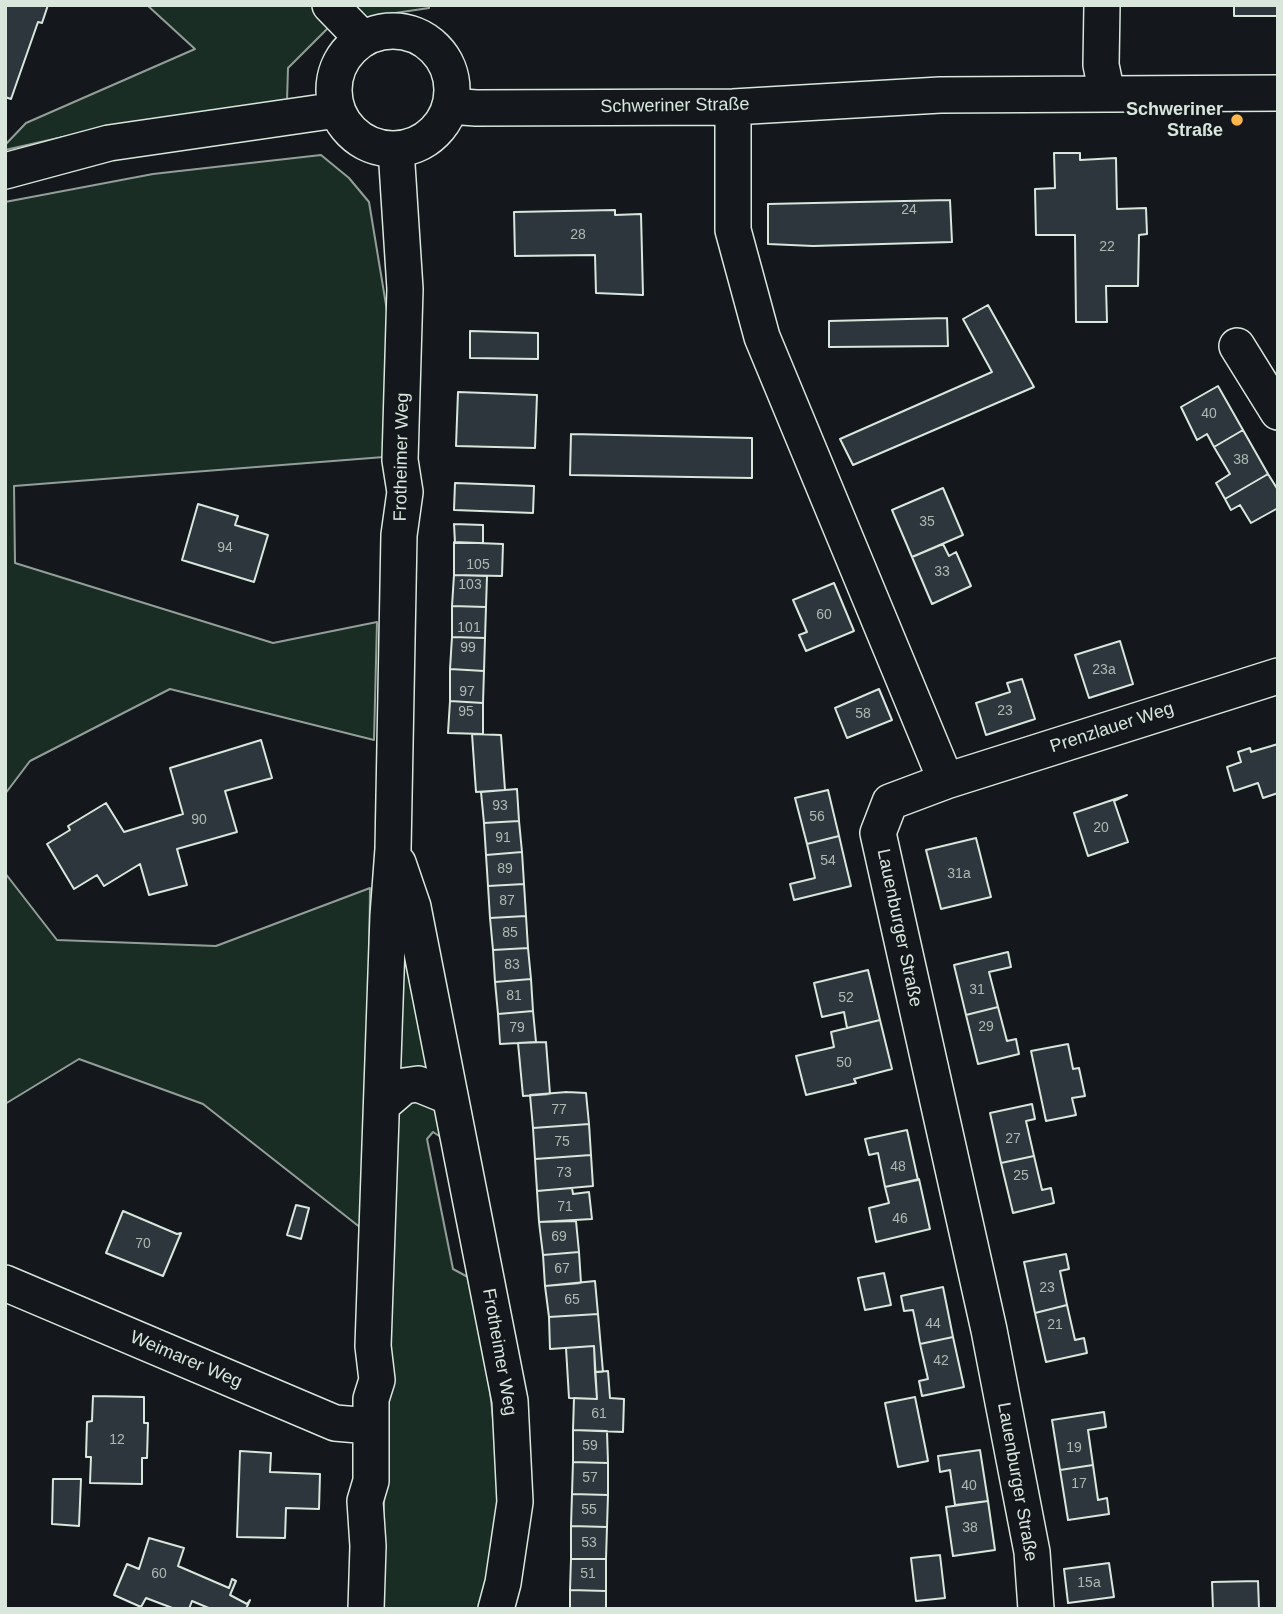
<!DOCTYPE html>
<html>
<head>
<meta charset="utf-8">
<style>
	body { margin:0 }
	#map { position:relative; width:1283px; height:1614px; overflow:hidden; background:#14181c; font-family:Arial,sans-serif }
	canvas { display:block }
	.frame { position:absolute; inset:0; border:7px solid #d8e6dc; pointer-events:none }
</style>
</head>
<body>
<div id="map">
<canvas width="1283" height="1614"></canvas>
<div class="frame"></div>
</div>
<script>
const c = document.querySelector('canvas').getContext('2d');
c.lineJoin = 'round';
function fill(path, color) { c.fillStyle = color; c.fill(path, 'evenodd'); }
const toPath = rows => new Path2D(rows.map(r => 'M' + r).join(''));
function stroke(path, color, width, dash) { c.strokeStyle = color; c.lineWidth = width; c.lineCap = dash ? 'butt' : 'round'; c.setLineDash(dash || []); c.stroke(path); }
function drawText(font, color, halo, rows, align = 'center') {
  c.font = font + ' Arial,sans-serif'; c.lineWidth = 5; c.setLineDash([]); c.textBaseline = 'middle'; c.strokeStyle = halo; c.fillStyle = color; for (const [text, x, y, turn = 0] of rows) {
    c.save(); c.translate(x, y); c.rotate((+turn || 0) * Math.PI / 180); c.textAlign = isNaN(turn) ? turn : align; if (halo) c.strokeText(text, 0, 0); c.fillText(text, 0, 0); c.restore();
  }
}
const green = toPath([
	[147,5,429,5,429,8,334,22,288,68,287,101,107,127,5,150,5,145,26,123,195,49,147,5],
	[321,155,349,178,369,202,390,329,384,457,14,486,15,563,273,643,377,622,374,740,170,689,30,761,5,794,5,202,153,174,321,155],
	[5,873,57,940,216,946,370,888,366,1232,203,1104,79,1059,5,1104,5,873],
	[404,931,441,1079,393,1083,404,931],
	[413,1099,440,1112,450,1143,433,1132,427,1139,453,1269,479,1283,497,1458,499,1507,494,1544,479,1609,380,1609,399,1102,413,1099]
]);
fill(green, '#1a2d24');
stroke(green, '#939e99', 2);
const building = toPath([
	[5,5,48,5,42,23,38,22,11,99,5,97,5,5],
	[1234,5,1278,5,1278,16,1234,16,1234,5],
	[1054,153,1080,153,1080,160,1116,158,1117,209,1146,208,1147,234,1139,235,1138,286,1106,286,1107,322,1076,322,1075,235,1036,235,1035,189,1055,188,1054,153],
	[950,200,952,242,813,246,768,244,768,204,950,200],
	[615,210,615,215,641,214,643,295,596,293,595,255,515,256,514,212,615,210],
	[988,305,1034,387,853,465,840,439,992,372,963,319,988,305],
	[947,318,948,346,829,347,829,321,947,318],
	[470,331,538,333,538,359,470,358,470,331],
	[1218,386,1243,430,1214,447,1207,434,1197,440,1181,407,1218,386],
	[458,392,537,395,535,448,456,446,458,392],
	[1243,430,1268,474,1225,499,1216,483,1230,474,1214,447,1243,430],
	[571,434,752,438,752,478,570,475,571,434],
	[1268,474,1278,490,1278,508,1251,523,1240,505,1231,510,1225,499,1268,474],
	[455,483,534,486,533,513,454,510,455,483],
	[943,488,963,535,912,557,892,510,943,488],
	[198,504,238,516,235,525,268,535,254,582,182,560,198,504],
	[454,524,483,525,483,543,455,543,454,524],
	[454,542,503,544,502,576,454,575,454,542],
	[943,544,949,556,956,552,971,586,932,604,912,557,943,544],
	[454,575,487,576,486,607,452,606,454,575],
	[834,583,854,631,806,651,799,635,807,632,793,600,834,583],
	[452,606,486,607,485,638,452,637,452,606],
	[452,637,485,638,484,671,450,669,452,637],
	[1120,641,1133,684,1089,698,1075,655,1120,641],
	[450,669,484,671,483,703,450,701,450,669],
	[1022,679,1035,719,986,735,976,703,1010,692,1007,683,1022,679],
	[879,689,892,720,847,738,835,708,879,689],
	[450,701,483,703,483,734,448,733,450,701],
	[472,734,501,735,505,790,476,792,472,734],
	[261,740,272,778,225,791,237,832,177,849,187,885,149,895,140,864,104,886,97,875,74,889,47,844,70,830,68,826,106,803,124,832,183,814,170,768,261,740],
	[1278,744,1278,793,1263,798,1258,783,1234,791,1227,767,1241,762,1238,752,1250,748,1251,752,1278,744],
	[517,789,519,821,484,823,481,792,517,789],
	[828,790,839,836,807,844,795,798,828,790],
	[1127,795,1114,801,1128,842,1088,856,1074,813,1127,795],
	[519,821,522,852,486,855,484,823,519,821],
	[839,836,851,886,794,900,790,884,815,878,807,844,839,836],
	[976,838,991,897,941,909,926,850,976,838],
	[522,852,524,884,488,886,486,855,522,852],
	[524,884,526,916,490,918,488,886,524,884],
	[526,916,528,948,493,950,490,918,526,916],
	[528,948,531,979,495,982,493,950,528,948],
	[1008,952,1011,967,989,972,998,1007,966,1015,954,965,1008,952],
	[868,970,880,1020,847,1028,844,1012,822,1017,814,983,868,970],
	[531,979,533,1011,498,1014,495,982,531,979],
	[998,1007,1007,1041,1016,1039,1019,1054,978,1064,966,1015,998,1007],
	[533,1011,536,1042,500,1044,498,1014,533,1011],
	[880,1020,892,1069,854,1079,856,1083,806,1095,796,1056,834,1047,831,1032,880,1020],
	[546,1042,550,1094,523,1096,518,1043,546,1042],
	[1068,1044,1073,1069,1079,1068,1085,1096,1072,1098,1076,1115,1046,1121,1031,1051,1068,1044],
	[567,1092,586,1093,589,1124,533,1128,530,1095,567,1092],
	[1032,1104,1035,1119,1026,1121,1034,1156,1001,1163,990,1113,1032,1104],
	[589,1124,591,1155,535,1159,533,1128,589,1124],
	[907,1130,918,1180,885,1187,878,1153,869,1155,865,1139,907,1130],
	[591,1155,593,1186,537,1191,535,1159,591,1155],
	[1034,1156,1042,1190,1051,1188,1054,1203,1013,1213,1001,1163,1034,1156],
	[919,1179,930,1229,876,1242,869,1208,889,1203,885,1187,919,1179],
	[572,1188,573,1194,589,1192,592,1219,539,1222,537,1191,572,1188],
	[296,1205,309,1208,301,1239,287,1235,296,1205],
	[123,1211,177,1234,181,1233,163,1276,106,1253,123,1211],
	[576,1221,579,1252,543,1255,539,1222,576,1221],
	[579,1252,581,1283,545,1286,543,1255,579,1252],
	[1066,1254,1069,1269,1060,1271,1067,1305,1035,1313,1024,1262,1066,1254],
	[884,1273,891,1305,865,1310,858,1278,884,1273],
	[595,1281,598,1314,549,1317,545,1286,595,1281],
	[943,1287,953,1337,920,1344,913,1310,904,1311,901,1296,943,1287],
	[1067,1305,1075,1340,1084,1338,1087,1353,1046,1362,1035,1313,1067,1305],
	[598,1314,603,1372,595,1372,594,1346,550,1349,549,1317,598,1314],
	[953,1337,964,1387,922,1396,919,1381,928,1379,920,1344,953,1337],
	[594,1346,597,1399,569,1398,566,1348,594,1346],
	[608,1371,610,1398,624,1399,623,1432,573,1430,574,1398,597,1399,595,1372,608,1371],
	[93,1396,144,1397,144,1423,148,1423,147,1458,142,1458,142,1484,90,1483,91,1457,86,1457,87,1422,92,1421,93,1396],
	[915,1397,928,1461,898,1467,885,1403,915,1397],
	[1104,1412,1106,1427,1088,1430,1093,1465,1060,1470,1052,1420,1104,1412],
	[573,1430,607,1431,608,1463,573,1462,573,1430],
	[980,1450,988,1501,955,1505,950,1470,940,1472,938,1456,980,1450],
	[240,1451,271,1453,270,1472,320,1474,319,1509,286,1508,285,1538,237,1537,240,1451],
	[573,1462,608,1463,608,1495,572,1494,573,1462],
	[1093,1465,1098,1500,1107,1498,1109,1514,1068,1520,1060,1470,1093,1465],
	[53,1479,81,1479,79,1526,52,1524,53,1479],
	[572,1494,608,1495,607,1527,571,1526,572,1494],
	[988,1501,995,1550,953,1556,946,1507,988,1501],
	[571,1526,607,1527,606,1559,571,1559,571,1526],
	[149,1538,184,1548,178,1566,229,1588,232,1579,236,1581,230,1595,247,1604,250,1600,246,1609,211,1609,192,1601,189,1609,175,1609,146,1598,141,1607,114,1595,127,1564,139,1569,149,1538],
	[940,1555,945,1598,916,1601,911,1558,940,1555],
	[571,1559,606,1559,606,1591,570,1590,571,1559],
	[1109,1563,1114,1597,1068,1603,1064,1569,1109,1563],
	[1258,1581,1259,1609,1213,1609,1212,1582,1258,1581],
	[570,1590,606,1591,606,1609,570,1609,570,1590]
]);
fill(building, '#2c363c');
stroke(building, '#d8e6dc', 2);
const minor = toPath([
	[330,5,362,38],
	[1102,5,1101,65,1107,94],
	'334 90a59 59 0 1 1 118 0a59 59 0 1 1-118 0Z',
	[450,106,476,108,733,107,940,95,1278,93],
	[733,107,733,230,762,337,946,781,890,802,878,833,989,1330,1032,1552,1036,1609],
	[5,171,109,143,337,110],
	[1237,346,1278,412],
	[946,781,1278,676],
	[398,863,413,907,510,1401,515,1502,503,1583,496,1609],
	[383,1104,404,1086,418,1084,450,1097],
	[5,1283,335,1423,370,1426],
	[366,1609,368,1546,365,1501,371,1481,371,1399,377,1380,373,1346,388,916,393,849,399,535,405,492,400,460,405,289,396,149]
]);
stroke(minor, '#d8e6dc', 38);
stroke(minor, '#14181c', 35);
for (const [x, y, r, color] of [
	[1237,120,7,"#ffb74d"]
]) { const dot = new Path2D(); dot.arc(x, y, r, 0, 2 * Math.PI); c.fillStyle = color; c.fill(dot); stroke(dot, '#14181c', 2.5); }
drawText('14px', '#adbab4', null, [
	["24",909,210],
	["28",578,235],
	["22",1107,247],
	["40",1209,414],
	["38",1241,460],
	["35",927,522],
	["94",225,548],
	["105",478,565],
	["33",942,572],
	["103",470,585],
	["60",824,615],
	["101",469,628],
	["99",468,648],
	["23a",1104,670],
	["97",467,692],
	["23",1005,711],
	["95",466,712],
	["58",863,714],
	["93",500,806],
	["56",817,817],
	["90",199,820],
	["20",1101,828],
	["91",503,838],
	["54",828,861],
	["89",505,869],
	["31a",959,874],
	["87",507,901],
	["85",510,933],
	["83",512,965],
	["31",977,990],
	["81",514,996],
	["52",846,998],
	["29",986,1027],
	["79",517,1028],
	["50",844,1063],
	["77",559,1110],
	["27",1013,1139],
	["75",562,1142],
	["48",898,1167],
	["73",564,1173],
	["25",1021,1176],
	["71",565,1207],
	["46",900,1219],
	["69",559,1237],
	["70",143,1244],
	["67",562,1269],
	["23",1047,1288],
	["65",572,1300],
	["44",933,1324],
	["21",1055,1325],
	["42",941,1361],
	["61",599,1414],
	["12",117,1440],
	["59",590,1446],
	["19",1074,1448],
	["57",590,1478],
	["17",1079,1484],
	["40",969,1486],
	["55",589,1510],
	["38",970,1528],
	["53",589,1543],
	["60",159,1574],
	["51",588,1574],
	["15a",1089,1583]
]);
drawText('18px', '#d8e6dc', '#14181c', [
	["Schweriner Straße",675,106,-1],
	["Frotheimer Weg",402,457,-89],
	["Prenzlauer Weg",1112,728,-18],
	["Lauenburger Straße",899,928,78],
	["Frotheimer Weg",499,1352,80],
	["Weimarer Weg",186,1360,23],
	["Lauenburger Straße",1017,1482,80]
]);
drawText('bold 18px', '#d8e6dc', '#14181c', [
	["Schweriner",1223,110],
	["Straße",1223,131]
], 'right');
</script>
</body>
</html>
